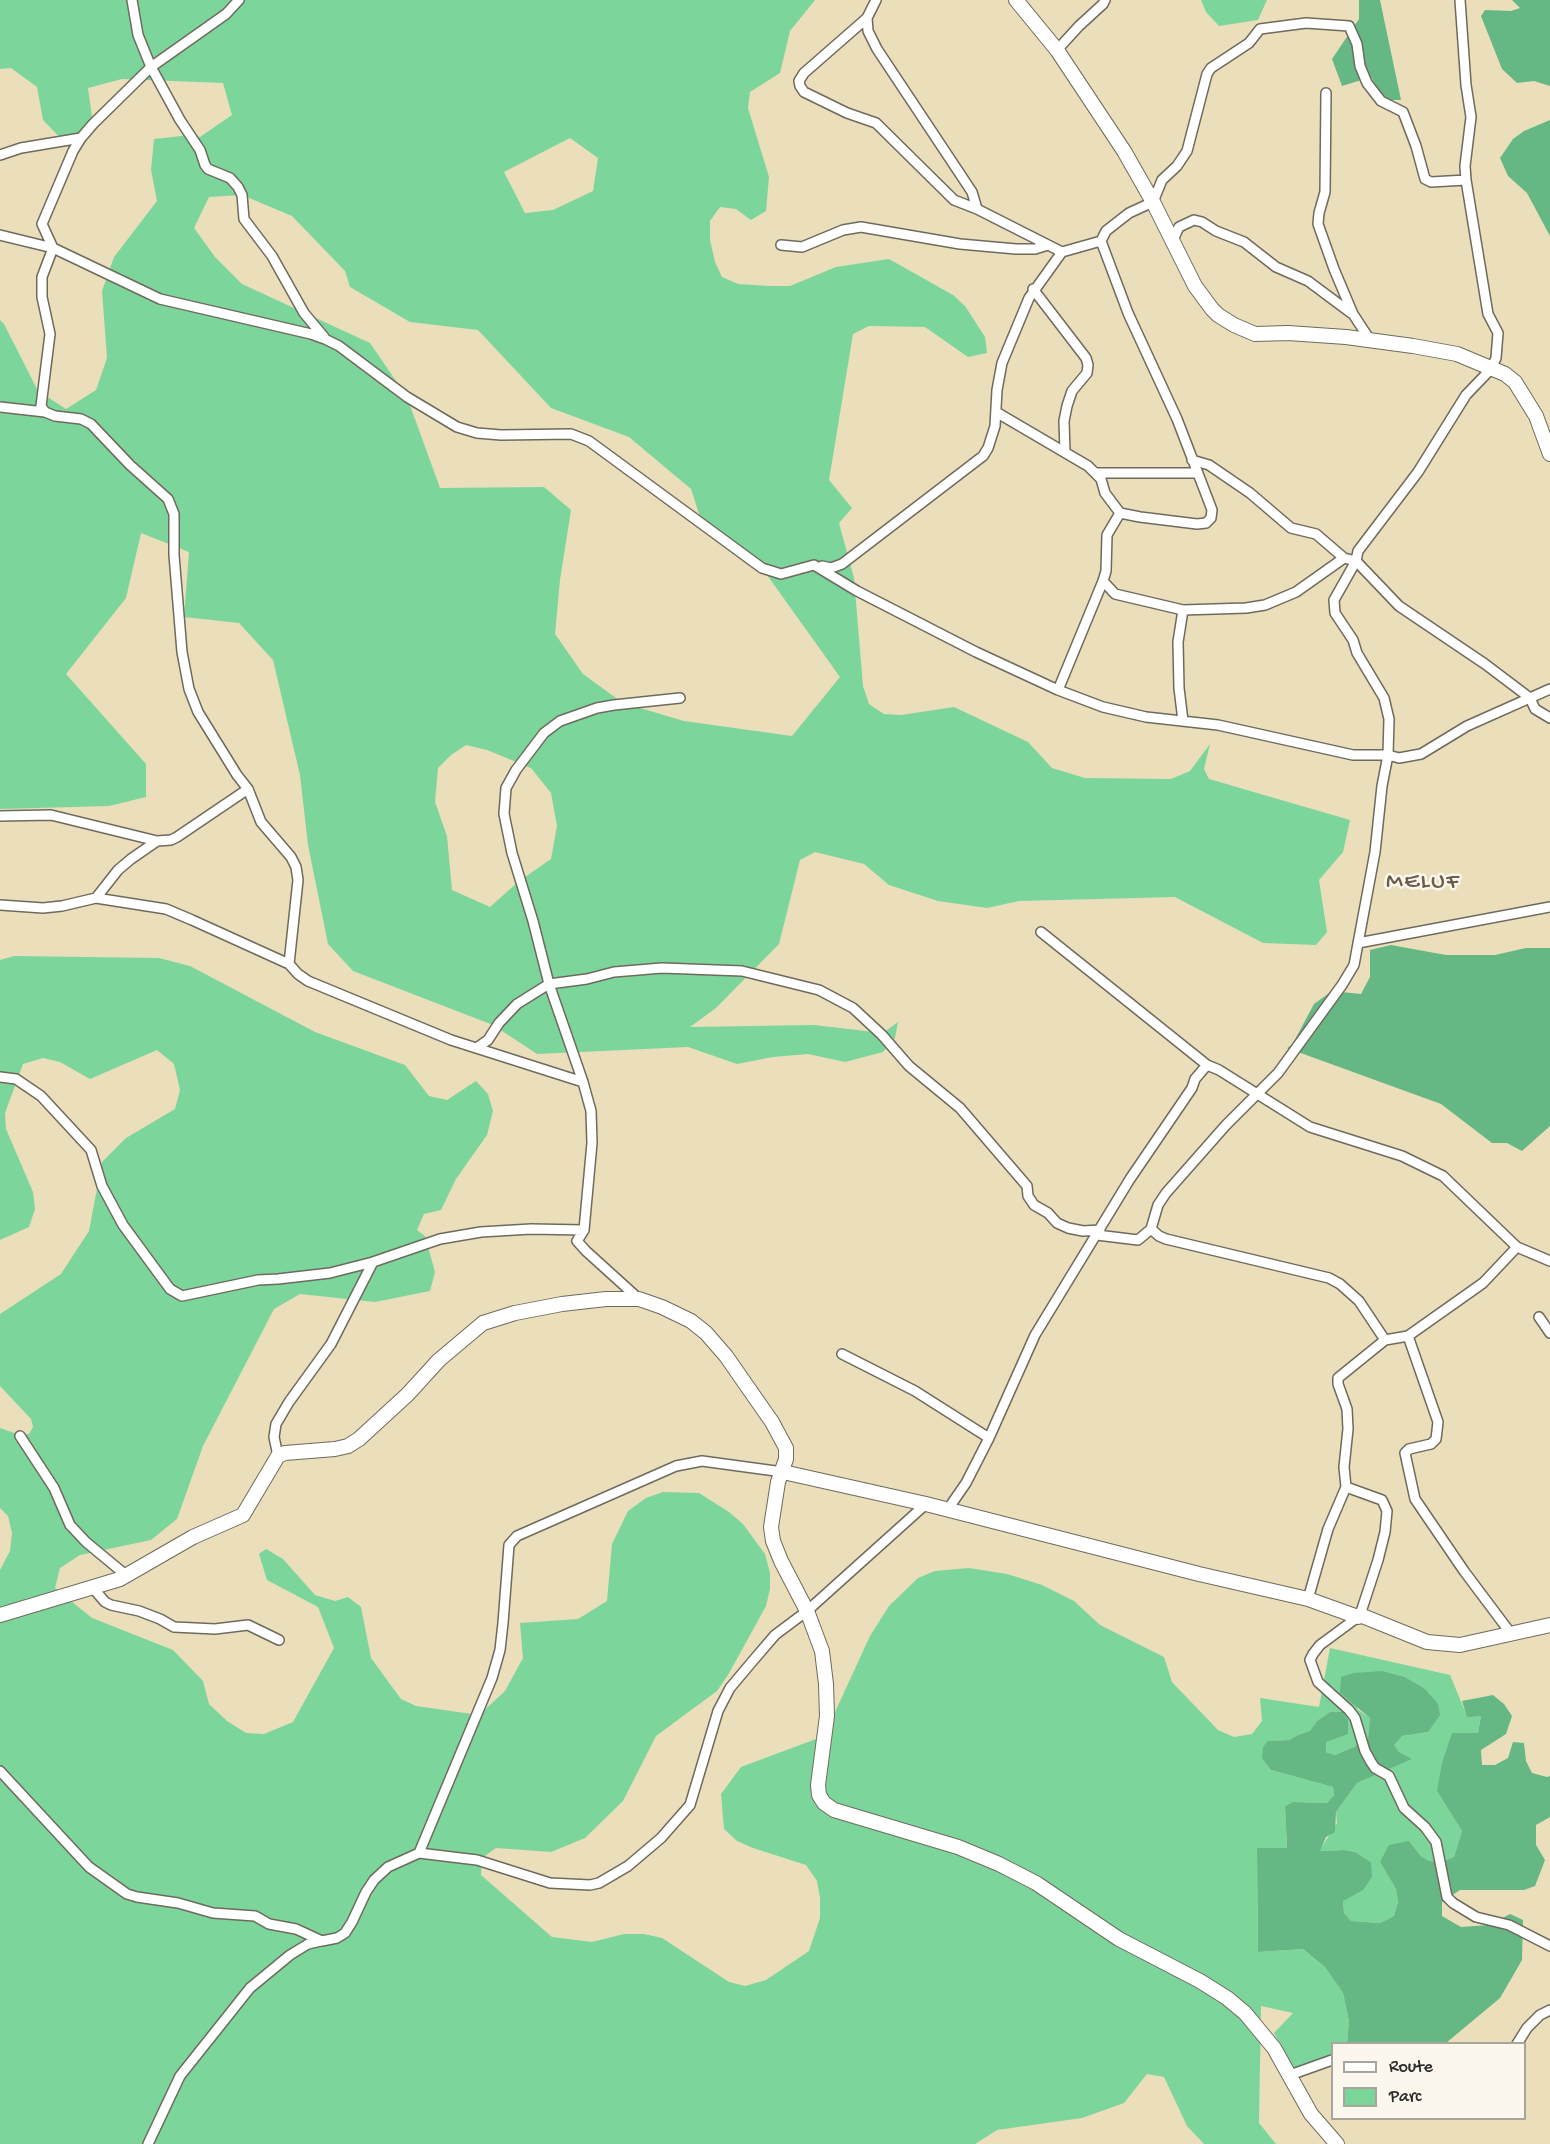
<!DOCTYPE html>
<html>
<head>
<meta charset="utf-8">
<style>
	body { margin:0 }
	#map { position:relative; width:1550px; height:2144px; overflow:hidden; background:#ebdeba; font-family:"Gochi Hand",sans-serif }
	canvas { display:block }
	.legend { position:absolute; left:1331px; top:2042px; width:195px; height:78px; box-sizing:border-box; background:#fbf7ec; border:2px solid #a8a59f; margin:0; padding:8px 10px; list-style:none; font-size:18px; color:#2b2b2b }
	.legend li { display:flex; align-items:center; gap:12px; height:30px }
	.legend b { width:30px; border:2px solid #a8a59f }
</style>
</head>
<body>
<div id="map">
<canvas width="1550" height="2144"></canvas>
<ul class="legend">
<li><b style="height:8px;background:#fff"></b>Route</li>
<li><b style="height:16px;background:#7cd69c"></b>Parc</li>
</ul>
</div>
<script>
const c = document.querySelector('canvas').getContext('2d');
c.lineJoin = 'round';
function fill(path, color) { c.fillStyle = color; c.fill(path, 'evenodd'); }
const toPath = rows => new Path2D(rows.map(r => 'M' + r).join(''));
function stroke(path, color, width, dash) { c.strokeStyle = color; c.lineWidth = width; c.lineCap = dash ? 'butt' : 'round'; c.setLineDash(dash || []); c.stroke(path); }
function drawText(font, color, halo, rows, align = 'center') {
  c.font = font + ' "Gochi Hand",sans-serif'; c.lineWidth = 5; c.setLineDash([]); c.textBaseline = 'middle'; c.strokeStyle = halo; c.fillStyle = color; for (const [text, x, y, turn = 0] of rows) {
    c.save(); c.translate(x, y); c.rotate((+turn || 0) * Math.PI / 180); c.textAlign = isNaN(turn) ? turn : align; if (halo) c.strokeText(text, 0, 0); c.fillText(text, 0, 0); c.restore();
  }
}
fill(toPath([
	[0,0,815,0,790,31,780,73,750,92,748,108,769,177,766,211,751,220,736,209,720,207,710,221,710,240,715,262,722,277,738,284,770,286,790,286,836,267,889,259,953,295,965,306,985,337,987,353,968,357,925,327,869,326,853,334,829,480,852,508,839,523,854,578,863,686,869,704,884,714,901,715,954,707,1028,742,1052,768,1085,778,1171,779,1190,771,1210,744,1204,769,1209,779,1350,820,1343,852,1319,880,1327,932,1316,945,1263,943,1175,897,1019,901,987,908,938,901,889,885,864,864,815,852,800,860,779,944,716,1008,690,1027,814,1025,883,1033,898,1022,895,1038,883,1052,845,1062,808,1054,773,1057,737,1064,688,1047,537,1054,493,1025,353,971,328,944,308,845,300,775,273,660,239,623,184,617,189,552,141,533,126,598,66,674,146,764,146,797,109,806,0,809,0,320,4,324,38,391,66,409,96,390,107,358,102,291,114,257,157,201,151,170,154,139,190,135,200,137,232,115,223,83,122,79,88,88,93,124,73,151,43,120,37,87,11,68,0,69],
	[570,138,598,158,593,191,553,210,525,213,504,172],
	[242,195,292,216,345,271,350,287,410,322,478,330,551,408,629,437,691,489,701,520,762,568,840,677,792,736,684,721,623,703,583,674,555,634,560,580,571,510,544,487,440,488,407,397,370,343,242,284,215,257,194,228,209,197],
	[466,745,487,750,531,768,551,793,557,826,551,859,518,882,490,907,452,890,447,836,435,802,438,768,451,755],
	[1201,0,1267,0,1258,20,1219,26,1206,12],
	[14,956,159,958,190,966,315,1032,405,1065,429,1096,447,1100,476,1081,488,1094,493,1111,487,1135,456,1179,441,1210,424,1214,417,1230,425,1236,435,1272,430,1291,375,1302,300,1294,274,1309,203,1446,177,1519,151,1540,80,1555,60,1568,55,1588,92,1618,173,1650,203,1681,209,1704,227,1721,246,1733,264,1734,293,1722,334,1648,318,1607,267,1580,259,1554,266,1549,283,1559,315,1595,335,1601,348,1597,361,1607,371,1658,401,1699,416,1706,479,1715,505,1691,523,1658,520,1623,578,1619,607,1601,612,1544,628,1511,646,1498,663,1492,699,1493,729,1512,743,1524,765,1554,770,1573,770,1589,766,1606,728,1675,717,1691,656,1736,623,1801,585,1838,551,1852,496,1848,482,1858,481,1875,552,1937,592,1942,624,1934,644,1934,662,1938,729,1982,745,1986,766,1980,809,1951,820,1918,820,1898,817,1881,806,1865,753,1848,737,1841,724,1829,721,1794,741,1767,824,1736,870,1636,889,1606,918,1578,935,1571,969,1568,1007,1574,1042,1585,1074,1601,1100,1625,1164,1657,1172,1682,1218,1730,1234,1737,1252,1734,1262,1721,1260,1698,1319,1707,1330,1648,1450,1675,1467,1716,1481,1716,1478,1733,1437,1791,1462,1831,1454,1857,1441,1862,1429,1861,1421,1856,1409,1841,1380,1862,1396,1889,1398,1902,1394,1916,1380,1923,1351,1921,1344,1913,1343,1901,1352,1895,1371,1862,1355,1852,1344,1850,1319,1851,1337,1823,1336,1812,1357,1783,1411,1759,1399,1752,1393,1745,1402,1736,1428,1732,1424,1688,1405,1677,1383,1671,1357,1709,1370,1718,1368,1738,1354,1747,1335,1755,1326,1752,1326,1742,1343,1712,1330,1712,1318,1720,1311,1731,1298,1735,1289,1740,1268,1741,1271,1770,1333,1787,1334,1795,1327,1803,1293,1802,1285,1806,1287,1849,1257,1848,1258,1952,1303,1949,1325,1967,1343,1993,1349,2021,1347,2043,1332,2044,1332,2061,1295,2073,1274,2033,1293,2013,1261,2006,1259,2123,1276,2144,1204,2144,1187,2126,1164,2077,1147,2074,1124,2103,1082,2118,997,2130,975,2144,0,2144,0,1570,10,1551,12,1533,8,1516,0,1508,0,1428,20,1435,29,1434,33,1427,31,1419,0,1386,0,1314,61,1274,89,1231,102,1162,126,1138,175,1109,180,1090,174,1064,157,1050,90,1079,60,1062,43,1058,23,1064,5,1113,6,1129,33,1192,35,1209,29,1227,0,1240,0,960]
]), '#7cd69c');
fill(toPath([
	[1359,0,1380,0,1401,100,1384,100,1371,77,1342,86,1332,59,1359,19],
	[1512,0,1550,0,1550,86,1534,81,1517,83,1502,69,1481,16,1485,10,1511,11,1520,8],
	[1550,120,1550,236,1527,193,1508,176,1500,158,1513,139,1524,131],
	[1391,945,1446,955,1495,955,1526,948,1550,948,1550,1126,1522,1151,1507,1143,1492,1143,1441,1104,1287,1048,1292,1045,1314,1004,1332,991,1361,994,1370,977,1370,950],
	[1383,1671,1405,1677,1424,1688,1438,1704,1440,1715,1428,1732,1402,1736,1394,1745,1399,1752,1412,1759,1357,1783,1336,1812,1335,1832,1326,1837,1320,1851,1344,1850,1355,1852,1371,1862,1372,1877,1363,1890,1343,1901,1344,1913,1351,1921,1380,1923,1394,1916,1398,1902,1396,1889,1380,1862,1389,1845,1409,1841,1421,1856,1429,1861,1441,1862,1454,1857,1462,1831,1437,1791,1442,1763,1452,1733,1478,1733,1481,1716,1467,1717,1462,1701,1493,1695,1504,1704,1512,1716,1506,1734,1481,1750,1482,1765,1495,1765,1508,1758,1513,1742,1524,1743,1526,1761,1532,1773,1547,1777,1550,1776,1550,1817,1536,1825,1536,1845,1545,1860,1535,1886,1524,1890,1460,1890,1442,1902,1442,1916,1461,1927,1489,1925,1510,1914,1523,1920,1522,1960,1500,1998,1446,2043,1347,2043,1349,2021,1343,1993,1325,1967,1303,1949,1258,1952,1257,1848,1287,1848,1285,1806,1293,1802,1327,1803,1334,1795,1333,1787,1271,1770,1262,1758,1263,1747,1268,1741,1289,1740,1298,1735,1310,1731,1318,1720,1330,1712,1343,1712,1348,1720,1348,1734,1326,1742,1326,1752,1335,1755,1354,1747,1368,1738,1370,1718,1340,1693,1341,1677,1354,1673]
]), '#65b784');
const street = toPath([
	[132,0,138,35,151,67,180,120,200,150,205,165,208,169,230,178,238,187,242,195,244,219,272,256,304,313,324,337],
	[239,0,226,14,151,67,93,124,81,138,73,151,42,224,53,248,42,277,42,297,50,334,41,406,45,412,55,416,81,419,91,424,130,465,168,499,174,514,174,555,182,652,189,689,198,712,237,775,248,789,261,822,291,857,296,867,298,880,289,964],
	[876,0,867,18,804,73,799,81,800,86,804,92,847,113,876,123,954,200,977,209,1062,252],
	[867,18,868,31,877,49,972,192,977,209],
	[1057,50,1079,26,1103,4,1105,0],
	[1326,93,1325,192,1319,213,1318,224,1334,269,1353,314,1370,340],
	[0,155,21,148,81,138],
	[0,235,53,248,160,299,311,334,325,339,339,346,407,397,457,427,477,433,501,435,571,434,589,441,762,568,781,574,814,565,857,591,976,652,1058,690,1103,707,1146,717,1218,725,1353,755,1388,755,1399,758,1421,754,1467,726,1550,689],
	[1173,240,1179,227,1194,220,1202,222,1216,231,1244,242,1276,267,1308,281,1351,313],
	[781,245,802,247,843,230,861,227,960,244,1016,249,1035,249,1048,245],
	[1033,289,1086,358,1088,365,1087,373,1072,391,1067,406,1064,421,1065,452],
	[0,407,45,412],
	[996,412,1088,466,1101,479,1105,493,1120,513,1140,517,1197,524,1206,523,1211,518,1212,510,1209,502,1177,419,1128,313,1101,241,1106,231,1129,213,1153,202,1162,180,1177,166,1187,151,1207,74,1211,68,1249,43,1260,29,1306,23,1349,26,1357,44,1360,66,1367,83,1381,101,1403,112,1416,146,1425,179,1431,182,1466,180],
	[1192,460,1209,465,1250,493,1291,528,1316,534,1344,558,1356,561,1399,606,1485,664,1530,698,1535,709,1550,718],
	[1097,473,1198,473],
	[822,566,831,568,842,564,983,456,988,448,995,426,997,390,1002,363,1029,298,1062,252,1101,241],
	[1103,581,1115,594,1183,610,1246,608,1265,605,1296,592,1344,558],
	[1058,690,1103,581,1106,571,1107,535,1120,513],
	[1183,721,1179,688,1178,642,1183,610],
	[0,816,51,815,157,841],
	[96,898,118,870,131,859,157,841,171,840,177,837,248,789],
	[0,905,43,908,62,906,96,898,166,909,192,920,289,964,298,974,308,981,451,1040,583,1082],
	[1041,932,1207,1065,1219,1070,1310,1127,1402,1156,1443,1176,1517,1247,1550,1261],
	[1358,943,1550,907],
	[478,1047,488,1040,499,1023,517,1004,549,984,587,979,614,972,662,968,742,971,819,990,853,1008,882,1035,909,1066,960,1108,1027,1186,1028,1196,1034,1205,1048,1213,1057,1223,1068,1228,1083,1231,1100,1230],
	[0,1077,16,1079,41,1096,91,1150,102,1186,123,1225,170,1289,182,1296,258,1280,278,1279,330,1273,373,1262,440,1239,481,1232,531,1229,584,1230],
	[1151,1229,1159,1236,1166,1239,1329,1278,1340,1284,1359,1301,1385,1340],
	[1097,1235,1138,1240,1151,1229,1158,1205,1166,1193,1226,1125,1278,1073,1342,985,1354,965,1375,852,1382,786,1388,755,1389,719,1384,698,1357,653,1353,640,1335,613,1334,600,1356,561,1358,551,1418,472,1466,395,1491,369,1496,358,1498,333,1488,314,1466,180,1465,166,1471,117,1466,85,1460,0],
	[639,1299,586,1251,577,1241,584,1230,592,1143,591,1111,583,1082,549,984,533,921,512,853,504,814,506,788,516,770,544,733,560,721,597,708,614,705,680,698],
	[1539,1317,1550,1333],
	[1408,1336,1438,1422,1436,1439,1431,1444,1409,1449,1405,1453,1415,1499,1464,1571,1512,1635],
	[842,1354,915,1391,989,1438],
	[20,1436,54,1488,70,1525,86,1542,127,1576],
	[278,1456,274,1437,276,1424,289,1402,331,1344,373,1262],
	[1346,1487,1382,1500,1387,1511,1385,1532,1378,1560,1360,1615],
	[948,1509,966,1483,989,1438,1035,1335,1130,1179,1192,1088,1195,1079,1207,1065],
	[93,1588,105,1602,111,1605,139,1611,160,1619,174,1627,215,1629,248,1625,279,1640],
	[1308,1599,1328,1529,1346,1487,1344,1467,1348,1429,1347,1409,1338,1384,1338,1378,1385,1340,1408,1336,1483,1283,1517,1247],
	[1358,1617,1320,1645,1313,1654,1310,1660,1318,1682,1349,1710,1355,1718,1365,1751,1371,1762,1375,1768,1389,1776,1404,1808,1425,1827,1436,1842,1447,1897,1453,1903,1476,1917,1509,1925,1550,1946],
	[0,1771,89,1867,127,1894,137,1897,178,1903,213,1913,255,1916,269,1924,296,1929,322,1941,337,1938,345,1933,352,1922,366,1892,374,1880,388,1867,419,1853,477,1860,550,1883,590,1885,599,1883,628,1866,661,1838,690,1805,718,1711,730,1688,751,1663,775,1635,807,1611,926,1504],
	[419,1853,492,1678,500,1650,503,1623,509,1545,517,1536,676,1466,702,1461,783,1472],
	[1517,2044,1527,2028,1540,2015,1550,2010],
	[1290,2075,1332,2060],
	[148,2144,180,2076,250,1988,290,1955,308,1944,321,1941]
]);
const secondary = toPath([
	[1016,0,1057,50,1124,151,1153,202,1195,286,1212,309,1218,315,1234,325,1255,334,1288,333,1346,337,1413,346,1457,354,1505,374,1515,382,1536,416,1550,454],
	[783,1472,926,1504,1199,1574,1308,1599,1358,1617,1360,1615,1427,1642,1460,1645,1550,1625],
	[0,1615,120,1579,193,1537,243,1515,278,1456,285,1453,335,1449,348,1446,359,1439,408,1394,439,1360,483,1323,515,1313,562,1304,606,1299,639,1299,662,1307,691,1321,706,1333,726,1356,772,1422,786,1448,786,1459,778,1482,771,1527,773,1541,781,1561,807,1611,822,1651,826,1684,827,1716,818,1785,819,1795,824,1803,834,1810,958,1847,999,1864,1036,1883,1119,1939,1200,1981,1227,1998,1245,2013,1274,2048,1311,2114,1337,2144]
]);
stroke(street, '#6e6a5d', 12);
stroke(secondary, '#6e6a5d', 16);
stroke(street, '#fff', 9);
stroke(secondary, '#fff', 14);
c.letterSpacing = '1.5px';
drawText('24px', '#6c5c4a', '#fbf7ec', [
	["MELUF",1423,883]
]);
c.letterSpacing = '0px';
</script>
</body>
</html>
